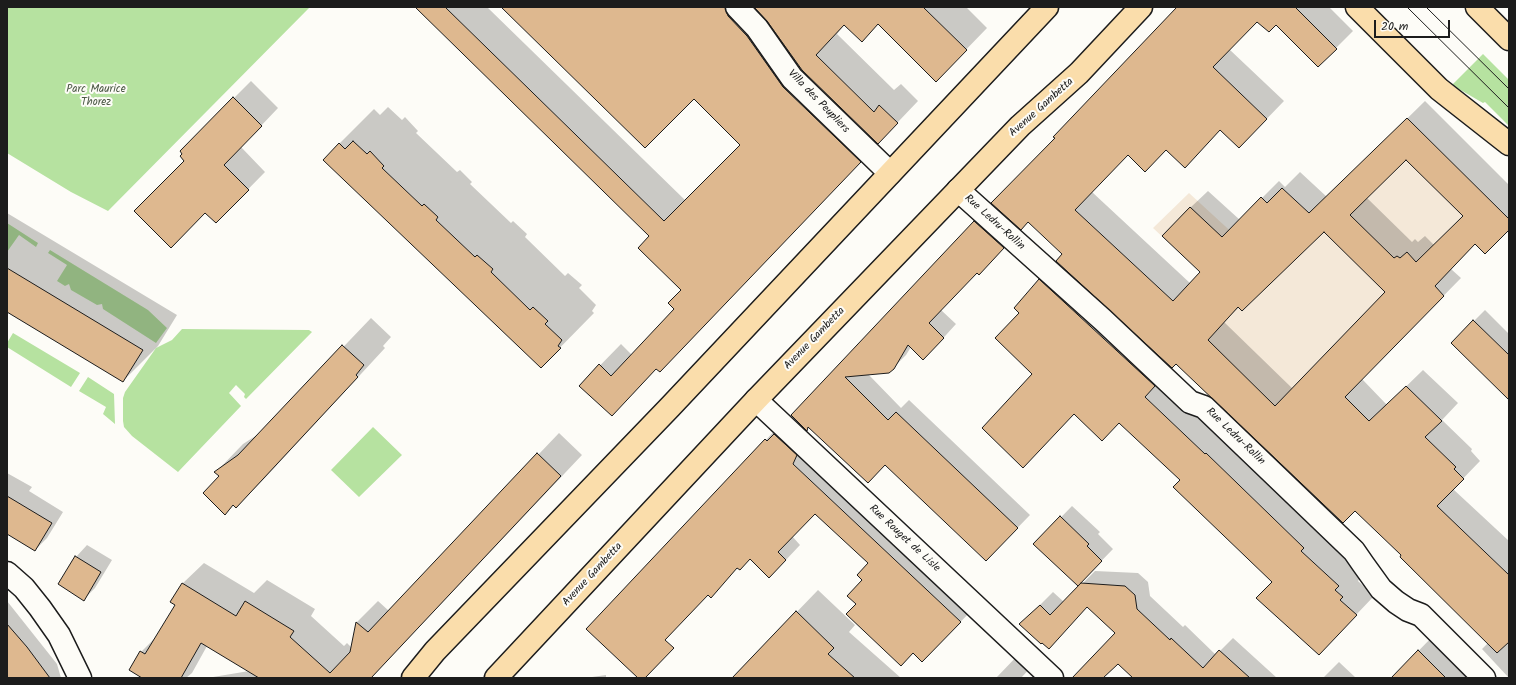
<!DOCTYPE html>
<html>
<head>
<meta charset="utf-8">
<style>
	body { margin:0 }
	#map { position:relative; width:1516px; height:685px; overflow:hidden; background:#fdfcf7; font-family:Kalam,sans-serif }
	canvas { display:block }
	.frame { position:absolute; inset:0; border:8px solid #1c1c1c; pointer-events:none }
	.scale { position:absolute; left:1374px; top:20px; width:76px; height:18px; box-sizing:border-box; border:2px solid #1c1c1c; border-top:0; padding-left:5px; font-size:12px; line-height:14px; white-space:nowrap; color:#1c1c1c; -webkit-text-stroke:3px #fdfcf7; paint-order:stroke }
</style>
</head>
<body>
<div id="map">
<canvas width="1516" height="685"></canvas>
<div class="frame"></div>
<div class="scale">20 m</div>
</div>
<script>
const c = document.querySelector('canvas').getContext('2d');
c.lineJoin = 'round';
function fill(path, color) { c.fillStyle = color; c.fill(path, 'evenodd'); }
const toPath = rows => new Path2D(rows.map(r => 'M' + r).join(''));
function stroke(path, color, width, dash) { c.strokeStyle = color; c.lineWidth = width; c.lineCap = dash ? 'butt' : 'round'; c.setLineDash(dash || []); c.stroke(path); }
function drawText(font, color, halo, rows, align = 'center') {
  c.font = font + ' Kalam,sans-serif'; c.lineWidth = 4; c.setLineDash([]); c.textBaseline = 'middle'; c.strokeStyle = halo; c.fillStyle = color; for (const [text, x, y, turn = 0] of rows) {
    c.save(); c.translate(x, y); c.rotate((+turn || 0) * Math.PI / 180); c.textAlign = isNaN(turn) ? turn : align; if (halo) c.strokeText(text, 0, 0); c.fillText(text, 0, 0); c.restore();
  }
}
fill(toPath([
	[1407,118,1504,214,1271,456,1144,333,1200,272,1153,228,1189,193,1261,259]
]), '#f4e8d8');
fill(toPath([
	[7,7,310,7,108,211,71,192,7,153],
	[1483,54,1509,80,1509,126,1485,102,1483,103,1452,85],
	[7,223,38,243,36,247,19,235,7,252],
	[50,250,148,310,167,328,156,343,103,309,102,304,97,305,71,290,69,284,65,286,57,281,67,265,48,253],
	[182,329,309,330,312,332,246,399,244,397,245,394,236,385,229,393,241,406,178,472,132,436,124,427,123,421,123,398,125,392,156,348,172,340],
	[13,333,80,373,71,387,7,347,7,343],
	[88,377,114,394,115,424,103,414,106,407,79,391],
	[373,427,402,455,359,497,331,470]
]), '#b6e2a0');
fill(toPath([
	[417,7,487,7,686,201,742,145,694,97,502,7,966,7,987,28,957,59,879,23,862,41,845,24,837,34,894,90,901,84,918,101,681,350,657,368,633,394,580,386,621,344,632,355,675,309,682,290,650,236],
	[1178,7,1329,7,1353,31,1318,66,1276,24,1258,20,1229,49,1284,101,1256,130,1220,130,1166,149,1128,154,1092,192,1191,284,1202,272,1190,208,1208,191,1240,220,1279,181,1285,187,1300,172,1327,197,1425,101,1509,185,1509,229,1476,243,1451,269,1461,278,1362,379,1387,405,1423,370,1458,403,1442,420,1472,449,1471,451,1480,461,1453,489,1509,541,1509,678,1482,649,1488,643,1355,509,1176,363,1163,378,1322,529,1318,532,1357,567,1353,571,1360,578,1358,581,1374,596,1337,635,1273,582,1182,480,1119,422,1034,374,1020,313,1040,280,1058,262,1063,254,1056,138],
	[1406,158,1464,216,1434,245,1425,236,1418,242,1415,239,1412,242,1367,198],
	[1324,231,1387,292,1293,389,1224,322,1239,307],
	[251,81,278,108,241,147,265,172,216,222,181,151],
	[388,107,402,120,405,117,418,131,416,133,457,172,460,170,472,182,470,184,511,223,513,221,527,234,525,237,565,276,568,273,582,285,579,288,596,305,592,311,594,313,541,367,339,144,374,109,380,115],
	[987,209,1016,234,992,261,977,272,941,310,956,324,936,346,911,347,906,355,889,372,868,374,901,408,909,400,1030,515,999,547,885,464,810,427,807,429,792,415],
	[7,213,177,315,158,346,123,381,7,311],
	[1485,310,1509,334,1509,395,1452,343],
	[371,318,391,337,383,346,385,348,264,479,236,507,220,476,216,472,243,444,263,431],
	[781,424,975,607,937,646,914,652,901,665,857,604,870,563,815,513,792,536,800,545,784,562,751,558,738,567,711,596,708,594,618,596],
	[559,433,582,455,371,678,207,678,249,671,207,646,192,673,186,678,144,678,141,652,159,634,176,605,182,584,204,563,254,593,267,580,315,609,311,616,344,646,347,643,352,648,357,622,378,601,389,611],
	[7,473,32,487,29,491,63,512,47,538,35,550,7,533],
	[1072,506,1100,532,1098,534,1113,549,1078,585,1035,544],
	[87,545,112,560,95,588,84,599,76,557],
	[1095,571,1138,573,1148,582,1150,596,1183,627,1185,625,1216,655,1233,638,1277,678,1135,678,1118,662,1102,678,1082,678,1116,633,1087,606,1021,624,1053,592,1064,602],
	[818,590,855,625,849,632,901,678,733,678],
	[7,601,57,664,61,678,22,678,7,662],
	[1434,635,1478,678,1392,678],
	[1020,653,1033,665,1021,678,996,678],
	[1339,662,1356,678,1323,678],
	[606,675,606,678,585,678]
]), '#0003');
const building = toPath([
	[415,7,445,7,664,221,740,145,694,99,645,148,501,7,725,7,728,16,747,36,783,87,861,162,660,372,656,369,612,416,579,386,599,364,611,376,674,309,668,303,681,290,638,248,649,236,415,7],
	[754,7,923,7,967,50,936,82,878,24,862,42,844,25,816,55,874,112,879,105,898,123,878,144,802,70,767,21,754,7],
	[1177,7,1295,7,1337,49,1318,67,1276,25,1269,32,1257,22,1213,67,1267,119,1239,148,1220,130,1185,168,1166,150,1145,172,1128,155,1075,210,1173,301,1200,272,1162,236,1190,207,1222,237,1261,197,1267,203,1282,188,1309,213,1407,118,1509,219,1509,230,1485,254,1475,244,1435,286,1444,296,1345,397,1369,421,1406,386,1442,421,1425,437,1456,467,1454,469,1464,479,1437,506,1509,575,1509,642,1497,653,1400,557,1401,555,1355,511,1343,523,1176,364,1172,368,1056,261,1062,254,1028,222,1021,230,991,203,1055,138,1053,137,1177,7],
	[1406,160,1463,216,1416,262,1407,252,1400,258,1397,256,1394,258,1350,215,1406,160],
	[1324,232,1385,292,1275,406,1208,340,1238,307,1242,311,1324,232],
	[233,97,262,126,224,165,249,190,216,223,205,213,171,248,134,211,184,161,180,156,182,154,180,151,233,97],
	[353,141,367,154,370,151,384,166,382,168,422,206,424,204,438,217,436,220,475,257,477,255,493,269,491,272,530,310,533,307,548,321,545,324,562,340,558,346,561,348,541,368,323,160,339,143,345,149,353,141],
	[974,221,1004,248,979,275,977,273,929,323,944,338,923,360,908,345,894,369,889,373,845,377,888,420,896,412,1018,528,986,561,885,465,868,483,808,427,807,431,791,415,974,221],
	[7,268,143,350,123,382,7,312,7,268],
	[1039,279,1155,386,1145,397,1205,454,1206,453,1304,548,1301,551,1339,586,1335,590,1343,597,1340,600,1357,615,1319,655,1256,598,1272,582,1173,487,1180,480,1119,423,1102,441,1074,414,1023,468,982,428,1032,374,995,338,1019,313,1014,308,1039,279],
	[1473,320,1509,355,1509,400,1451,343,1473,320],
	[342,345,364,365,356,375,358,377,236,508,233,505,225,515,203,493,219,476,214,472,238,455,342,345],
	[774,434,797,455,793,464,961,622,922,662,913,653,901,666,846,614,856,604,847,596,862,580,857,575,868,563,815,514,778,552,786,560,769,578,750,559,740,570,737,568,711,598,708,595,665,640,674,648,645,678,638,678,586,629,765,439,767,441,774,434],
	[537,453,561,476,371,678,259,678,201,643,181,678,142,678,129,670,140,651,145,654,175,605,170,602,182,583,236,616,245,601,294,631,290,637,330,673,350,652,356,622,368,632,537,453],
	[7,496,52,523,35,551,7,534,7,496],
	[1060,516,1089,544,1087,546,1102,561,1078,586,1033,544,1060,516],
	[75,556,101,572,84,601,58,584,75,556],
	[1081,583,1125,586,1135,595,1137,609,1170,640,1171,638,1203,668,1219,650,1250,678,1133,678,1118,664,1103,678,1072,678,1115,633,1087,607,1049,649,1042,643,1041,644,1019,624,1040,605,1050,615,1081,583],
	[796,611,834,648,828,654,855,678,732,678,796,611],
	[7,624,27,647,50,678,7,678,7,624],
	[1418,650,1446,678,1391,678,1418,650]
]);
fill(building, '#deb88f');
stroke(building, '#1c1c1c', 1);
const minor = toPath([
	[737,7,757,28,792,78,890,173],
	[958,190,1103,320,1190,402,1204,407,1354,551,1363,564,1381,589,1396,602,1408,610,1421,615,1484,678],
	[756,400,1052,678],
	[7,573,24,588,40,608,59,635,80,678]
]);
const primary = toPath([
	[1357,7,1439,89,1509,144],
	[1477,7,1509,39],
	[413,678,435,651,670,407,1047,7],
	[496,678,756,400,1020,126,1079,73,1141,7]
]);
stroke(minor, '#1c1c1c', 25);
stroke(primary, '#1c1c1c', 25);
stroke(minor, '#fdfcf7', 22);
stroke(primary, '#faddab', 22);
stroke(toPath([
	[1407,7,1509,108],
	[1426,7,1509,89]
]), '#1c1c1c', 1);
drawText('11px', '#4a5744', '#fdfcf7', [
	["Parc Maurice",96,90],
	["Thorez",96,103]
]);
drawText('11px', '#1c1c1c', '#fdfcf7', [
	["Villa des Peupliers",818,102,46],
	["Avenue Gambetta",1042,108,-42],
	["Rue Ledru-Rollin",994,223,42],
	["Avenue Gambetta",815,339,-46],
	["Rue Ledru-Rollin",1235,437,44],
	["Rue Rouget de Lisle",904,539,43],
	["Avenue Gambetta",593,575,-47]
]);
</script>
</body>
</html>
